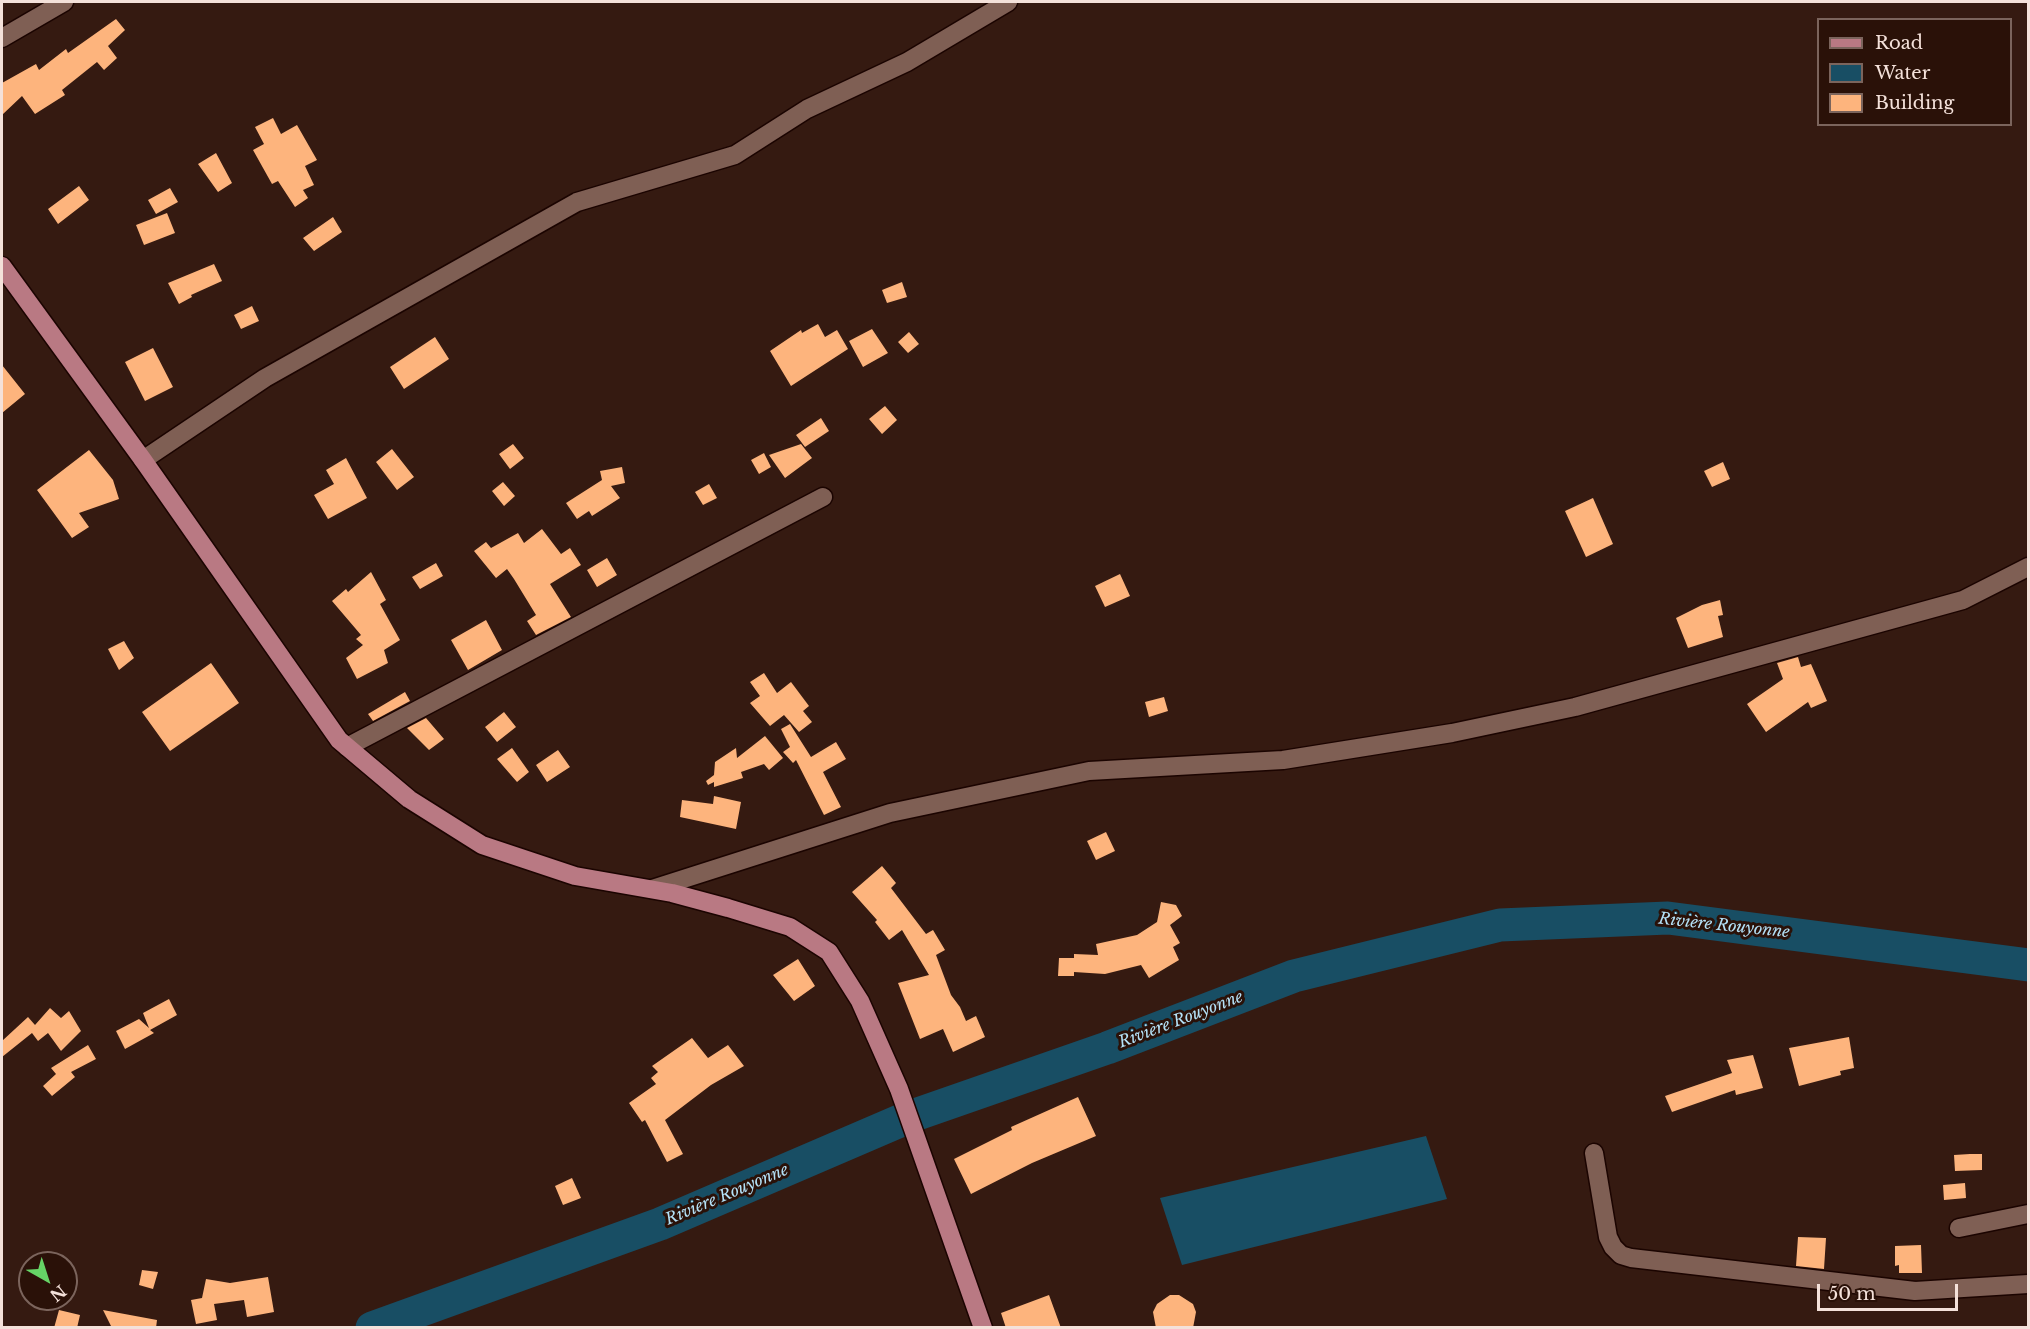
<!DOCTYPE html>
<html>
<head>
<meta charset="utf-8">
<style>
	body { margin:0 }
	#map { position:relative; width:2030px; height:1329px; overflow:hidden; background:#351a11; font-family:"Libre Baskerville",serif }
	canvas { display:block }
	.frame { position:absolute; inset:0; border:3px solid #f4e1da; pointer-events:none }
	.legend { position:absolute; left:1817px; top:18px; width:195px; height:108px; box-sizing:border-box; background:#2a1108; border:2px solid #7b645c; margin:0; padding:8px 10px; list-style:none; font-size:18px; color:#f4e1da }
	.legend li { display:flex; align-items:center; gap:12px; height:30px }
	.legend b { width:30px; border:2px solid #7b645c }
	.north { position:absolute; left:18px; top:1251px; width:60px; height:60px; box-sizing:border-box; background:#2a1108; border:2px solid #7b645c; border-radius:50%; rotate:141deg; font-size:16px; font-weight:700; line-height:24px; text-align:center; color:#f4e1da }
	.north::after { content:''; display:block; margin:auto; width:21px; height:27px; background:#66d466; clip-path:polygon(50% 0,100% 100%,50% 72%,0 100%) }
	.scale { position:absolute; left:1817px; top:1284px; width:141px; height:27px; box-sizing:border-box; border:3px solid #f4e1da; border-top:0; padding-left:8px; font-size:18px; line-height:21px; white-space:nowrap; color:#f4e1da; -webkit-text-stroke:4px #2a1108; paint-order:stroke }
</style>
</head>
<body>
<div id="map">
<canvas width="2030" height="1329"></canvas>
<div class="frame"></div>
<ul class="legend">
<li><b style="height:8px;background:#b97983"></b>Road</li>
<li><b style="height:16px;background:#184e64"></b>Water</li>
<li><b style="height:16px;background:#fdb47d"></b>Building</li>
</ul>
<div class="north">N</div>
<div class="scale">50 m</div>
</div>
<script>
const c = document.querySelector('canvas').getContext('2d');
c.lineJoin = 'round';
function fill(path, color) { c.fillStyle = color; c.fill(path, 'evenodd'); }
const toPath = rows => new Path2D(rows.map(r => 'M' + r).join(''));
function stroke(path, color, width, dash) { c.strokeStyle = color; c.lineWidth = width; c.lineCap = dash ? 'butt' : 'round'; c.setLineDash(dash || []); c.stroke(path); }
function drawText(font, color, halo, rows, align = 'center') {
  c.font = font + ' "Libre Baskerville",serif'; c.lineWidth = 6; c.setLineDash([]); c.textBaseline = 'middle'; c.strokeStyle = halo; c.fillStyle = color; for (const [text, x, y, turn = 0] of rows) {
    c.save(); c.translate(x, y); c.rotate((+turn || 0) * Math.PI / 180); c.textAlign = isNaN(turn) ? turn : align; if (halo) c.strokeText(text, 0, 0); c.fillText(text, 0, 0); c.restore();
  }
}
fill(toPath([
	[1426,1136,1447,1199,1182,1265,1160,1198]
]), '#184e64');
stroke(toPath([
	[372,1328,660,1224,909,1117,1107,1048,1294,976,1500,925,1668,918,2028,965]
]), '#184e64', 33);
fill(toPath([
	[116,19,125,30,108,46,117,58,104,70,97,62,62,90,65,95,35,114,22,96,2,115,2,83,36,64,39,70,66,49,68,53],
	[273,118,281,134,297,125,317,160,305,166,314,185,303,190,308,198,295,207,278,181,272,184,253,150,264,144,255,127],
	[216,153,232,183,218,192,198,164],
	[79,186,89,200,58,224,48,209],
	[170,188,178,202,156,214,148,200],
	[167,213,175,233,144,245,136,225],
	[333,217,342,232,314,251,303,238],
	[214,264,222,281,191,295,192,297,179,304,168,283],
	[902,282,907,297,887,303,882,290],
	[252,306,259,321,241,329,234,315],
	[818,324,825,337,837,330,848,349,791,386,770,351,801,330,802,333],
	[872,329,888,353,863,367,849,341],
	[909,332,919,344,908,353,898,342],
	[435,337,449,359,404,389,390,367],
	[153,348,173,387,145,401,125,362],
	[2,365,25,394,2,413],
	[885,406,897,420,882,434,869,419],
	[821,418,829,431,805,447,796,435],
	[513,444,524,458,510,469,499,454],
	[801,444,812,458,785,478,769,455],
	[392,449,414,477,397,490,376,462],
	[89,450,113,480,119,499,79,513,89,527,72,538,37,490],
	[764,453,771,467,759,474,751,460],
	[346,458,367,498,328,519,314,495,334,484,326,470],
	[1723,462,1730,479,1712,487,1704,471],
	[622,467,625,483,611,486,620,498,592,516,589,511,577,519,566,503,602,480,600,471],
	[503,482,515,496,504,506,492,491],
	[709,484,717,498,703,505,695,492],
	[1593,498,1613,544,1586,557,1565,511],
	[542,529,561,554,570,548,581,565,550,584,571,617,536,635,527,621,536,615,514,579,507,569,496,578,474,551,486,542,491,548,518,533,524,543],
	[607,558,617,575,597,587,587,570],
	[436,563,443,576,420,589,412,577],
	[371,572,386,600,380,604,400,640,384,650,388,663,357,679,346,658,363,645,356,639,361,635,332,601,346,589,348,592],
	[1120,574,1130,596,1105,607,1095,586],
	[1720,600,1723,615,1718,616,1723,637,1688,648,1676,618,1702,605],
	[486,620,502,650,468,670,451,640],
	[124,641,134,658,119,670,108,649],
	[1798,657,1801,667,1811,664,1827,701,1811,708,1808,702,1766,732,1747,704,1783,679,1777,663],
	[211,663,239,703,170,751,142,712],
	[764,673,777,693,791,682,809,706,803,711,812,722,799,732,784,715,770,726,750,703,760,696,750,682],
	[405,692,410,701,373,721,368,714],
	[1164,697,1168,711,1149,717,1145,702],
	[504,712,516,727,497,742,485,727],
	[426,718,444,739,429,750,407,728],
	[790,724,811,757,836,742,846,759,823,772,841,807,824,815,796,760,793,763,783,752,790,747,781,729],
	[765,736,783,758,769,770,764,764,741,772,743,778,714,787,714,782,708,785,706,781,714,775,715,762,736,748,737,758],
	[512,748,529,772,517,782,497,759],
	[558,750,570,767,547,782,536,765],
	[714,796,741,802,736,829,680,817,682,800,713,804],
	[1106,832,1115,851,1096,860,1087,841],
	[882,866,896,883,891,888,926,934,933,930,945,950,936,955,951,995,960,1007,966,1021,976,1016,985,1037,953,1052,943,1029,920,1039,898,983,929,975,902,930,889,940,875,922,877,920,852,892],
	[1161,902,1176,905,1182,916,1170,925,1180,943,1173,947,1179,960,1149,978,1141,965,1105,974,1074,972,1074,976,1058,976,1059,958,1074,958,1074,954,1098,955,1096,944,1137,935,1157,922],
	[798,959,815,986,794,1001,773,975],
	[169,999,177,1015,150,1030,154,1033,125,1049,116,1031,139,1019,149,1028,143,1013],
	[50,1008,61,1018,69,1011,81,1031,61,1051,48,1033,38,1041,32,1033,2,1057,2,1041,28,1017,35,1025],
	[1849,1037,1854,1068,1840,1071,1841,1075,1799,1086,1789,1048],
	[692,1038,708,1058,728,1045,744,1066,711,1085,665,1120,683,1154,667,1162,645,1120,642,1122,629,1103,656,1084,651,1078,658,1072,652,1066],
	[88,1045,96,1059,71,1072,75,1077,52,1096,43,1086,56,1074,51,1068],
	[1753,1055,1763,1088,1736,1095,1735,1090,1672,1112,1665,1096,1732,1073,1727,1060],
	[1078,1097,1096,1136,1032,1163,971,1194,954,1159,1012,1130,1011,1127],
	[1970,1154,1982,1154,1982,1170,1955,1171,1954,1155],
	[572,1178,581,1198,563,1205,555,1186],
	[1965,1183,1966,1198,1944,1200,1943,1185],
	[1798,1237,1826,1238,1824,1269,1796,1266],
	[1921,1245,1922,1273,1899,1273,1899,1265,1895,1266,1895,1246],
	[142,1270,158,1272,153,1289,139,1285],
	[268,1277,274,1312,247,1317,244,1300,214,1304,217,1320,196,1324,191,1300,202,1298,206,1279,230,1283],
	[1049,1295,1061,1328,1006,1328,1001,1313],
	[1170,1295,1179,1295,1193,1304,1196,1312,1193,1328,1156,1328,1153,1312,1157,1304],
	[59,1310,80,1315,77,1328,54,1328],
	[103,1310,157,1320,156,1328,112,1328]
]), '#fdb47d');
const minor = toPath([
	[2,38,64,2],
	[143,460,265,378,577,202,735,155,807,109,907,62,1008,2],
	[347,747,823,497],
	[652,889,890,813,1089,771,1283,760,1452,733,1575,707,1963,600,2028,567],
	[1594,1153,1608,1237,1613,1247,1621,1255,1631,1258,1915,1291,2028,1284],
	[1959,1228,2028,1214]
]);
const major = toPath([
	[2,266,143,460,339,740,409,799,482,845,575,876,672,893,728,908,790,927,829,952,860,1001,899,1089,983,1328]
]);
stroke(minor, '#1b0400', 21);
stroke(major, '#1b0400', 21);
stroke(minor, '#7f5f54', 18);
stroke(major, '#b97983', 18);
drawText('italic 16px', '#b4e1f7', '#2a1108', [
	["Rivière Rouyonne",1724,926,6],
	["Rivière Rouyonne",1181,1020,-21],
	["Rivière Rouyonne",727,1195,-23]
]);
</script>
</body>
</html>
